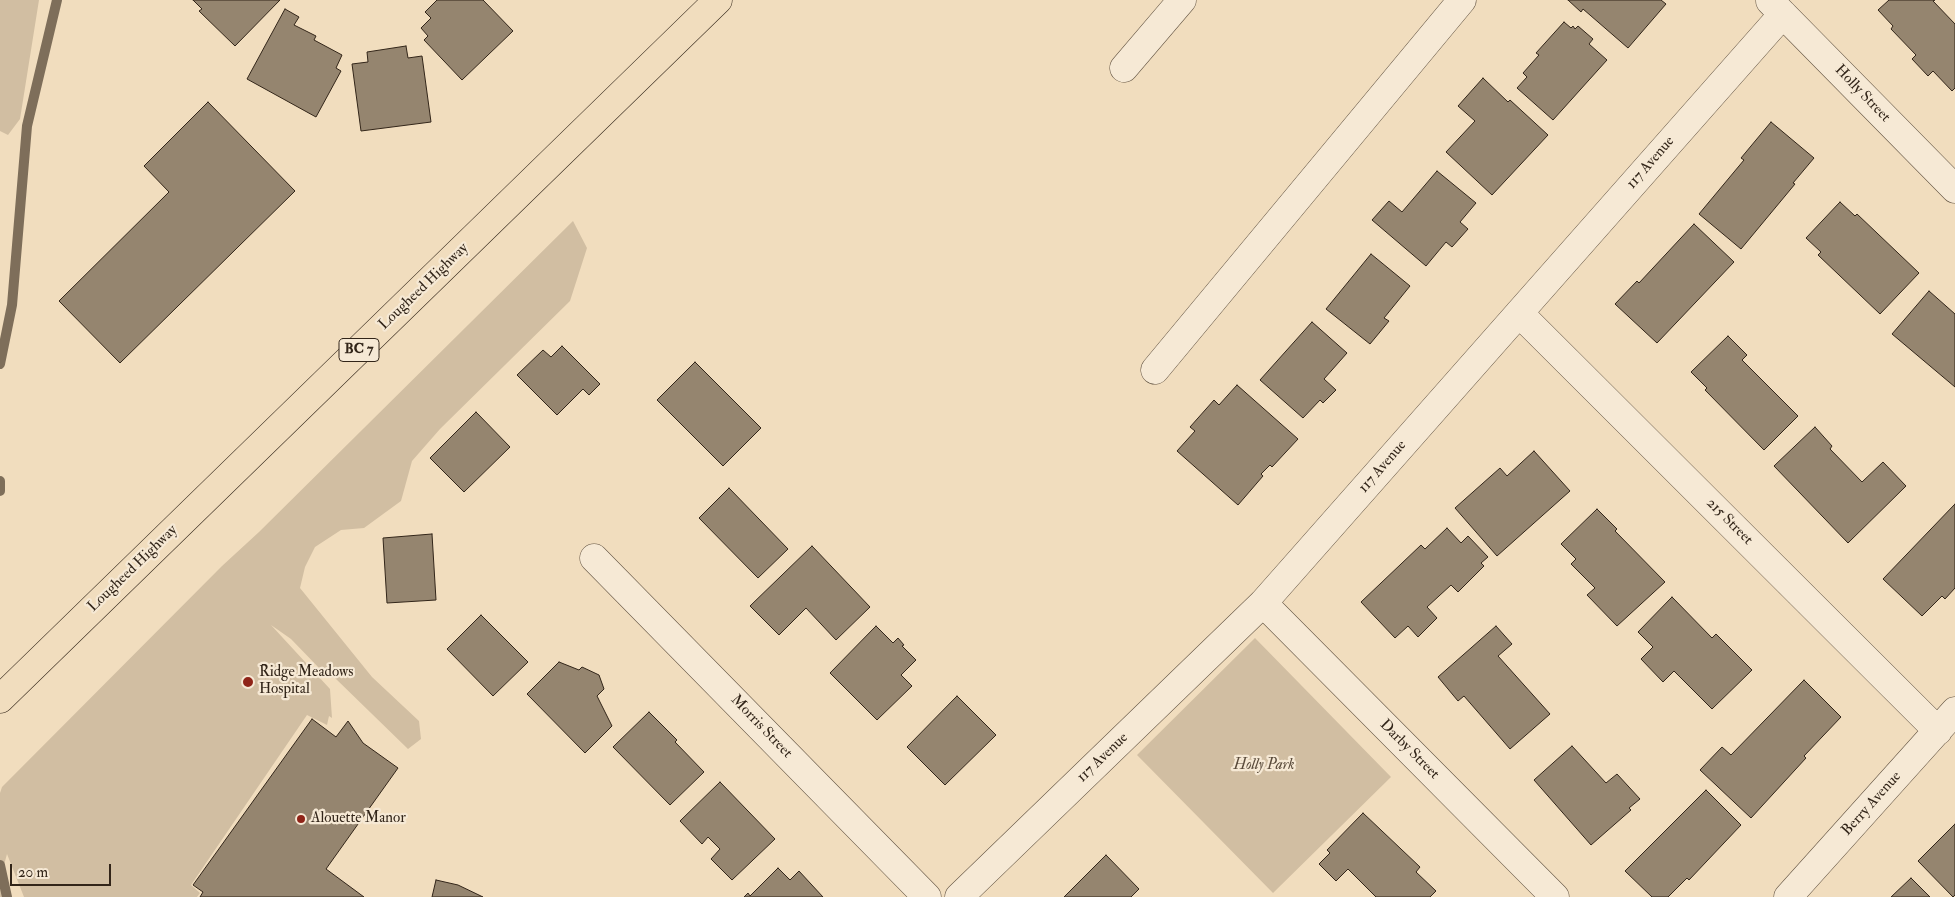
<!DOCTYPE html>
<html>
<head>
<meta charset="utf-8">
<style>
	body { margin:0 }
	#map { position:relative; width:1955px; height:897px; overflow:hidden; background:#f1ddbe; font-family:"IM FELL Double Pica",serif }
	canvas { display:block }
	.scale { position:absolute; left:10px; top:864px; width:101px; height:22px; box-sizing:border-box; border:2px solid #322519; border-top:0; padding-left:6px; font-size:15px; line-height:18px; white-space:nowrap; color:#322519; -webkit-text-stroke:4px #f6e9d5; paint-order:stroke }
</style>
</head>
<body>
<div id="map">
<canvas width="1955" height="897"></canvas>
<div class="scale">20 m</div>
</div>
<script>
const c = document.querySelector('canvas').getContext('2d');
c.lineJoin = 'round';
function fill(path, color) { c.fillStyle = color; c.fill(path, 'evenodd'); }
const toPath = rows => new Path2D(rows.map(r => 'M' + r).join(''));
function stroke(path, color, width, dash) { c.strokeStyle = color; c.lineWidth = width; c.lineCap = dash ? 'butt' : 'round'; c.setLineDash(dash || []); c.stroke(path); }
function drawText(font, color, halo, rows, align = 'center') {
  c.font = font + ' "IM FELL Double Pica",serif'; c.lineWidth = 4.5; c.setLineDash([]); c.textBaseline = 'middle'; c.strokeStyle = halo; c.fillStyle = color; for (const [text, x, y, turn = 0] of rows) {
    c.save(); c.translate(x, y); c.rotate((+turn || 0) * Math.PI / 180); c.textAlign = isNaN(turn) ? turn : align; if (halo) c.strokeText(text, 0, 0); c.fillText(text, 0, 0); c.restore();
  }
}
fill(toPath([
	[0,0,39,0,20,119,8,135,0,131],
	[573,221,587,248,570,301,440,429,412,461,401,501,364,528,341,530,315,547,305,567,300,588,372,677,419,721,421,739,408,749,335,678,327,676,321,670,291,639,271,625,330,689,332,718,329,716,327,725,307,715,191,885,200,893,197,897,24,897,7,854,4,865,11,897,0,897,0,793,2,787,222,566,259,532],
	[1255,638,1391,777,1273,893,1137,755]
]), '#d1bea2');
stroke(toPath([
	[0,364,12,305,27,126,57,0],
	[0,481,0,491],
	[0,865,7,897]
]), '#7e6e5a', 10);
const building = toPath([
	[193,0,280,0,235,46,199,11,202,9,193,0],
	[437,0,483,0,513,31,462,80,424,40,428,36,421,28,431,18,425,12,437,0],
	[1568,0,1661,0,1666,4,1628,48,1583,9,1581,12,1568,0],
	[1889,0,1935,0,1933,1,1955,24,1955,88,1952,91,1933,71,1928,76,1912,59,1916,55,1891,29,1893,26,1878,10,1889,0],
	[285,9,299,17,294,25,316,36,314,40,342,55,336,68,341,71,316,117,247,79,285,9],
	[1564,22,1571,28,1573,26,1575,29,1578,26,1593,39,1589,44,1607,60,1553,120,1517,88,1527,77,1523,73,1539,55,1536,53,1564,22],
	[406,46,408,58,422,56,431,122,361,131,352,64,368,62,367,52,406,46],
	[1483,78,1508,102,1510,100,1548,135,1492,195,1446,152,1475,121,1458,106,1483,78],
	[208,102,295,191,120,363,59,301,169,192,144,166,208,102],
	[1771,122,1814,158,1793,183,1795,184,1741,249,1699,214,1744,160,1741,158,1771,122],
	[1437,171,1476,203,1460,222,1468,229,1452,247,1446,242,1426,266,1372,220,1389,201,1402,212,1437,171],
	[1840,202,1855,216,1857,214,1919,273,1880,314,1818,255,1821,252,1806,238,1840,202],
	[1694,224,1734,262,1657,343,1615,304,1637,281,1639,283,1694,224],
	[1371,254,1410,286,1384,318,1389,321,1370,344,1326,309,1371,254],
	[1929,291,1955,314,1955,387,1892,334,1929,291],
	[1312,322,1347,353,1324,379,1336,390,1323,403,1320,400,1303,418,1260,380,1312,322],
	[1728,336,1747,355,1742,360,1798,416,1764,450,1705,390,1707,388,1691,372,1728,336],
	[562,346,600,384,589,395,583,389,557,415,517,375,543,350,551,357,562,346],
	[695,362,761,428,723,466,657,400,695,362],
	[1237,385,1298,439,1272,467,1270,465,1261,474,1263,476,1238,505,1177,451,1195,431,1190,427,1214,400,1219,405,1237,385],
	[476,412,510,447,464,492,430,458,476,412],
	[1815,427,1832,446,1830,449,1862,482,1883,462,1906,486,1848,543,1774,466,1815,427],
	[1534,451,1570,491,1497,556,1455,508,1500,468,1507,476,1534,451],
	[729,488,788,549,758,578,699,518,729,488],
	[1955,504,1955,588,1945,599,1942,596,1922,616,1883,579,1955,504],
	[1597,509,1617,529,1615,531,1665,582,1617,626,1587,595,1595,588,1571,564,1576,559,1561,544,1597,509],
	[1447,528,1461,543,1468,536,1488,557,1481,563,1484,566,1458,592,1451,585,1427,607,1437,618,1418,637,1408,626,1395,638,1361,602,1421,545,1425,549,1447,528],
	[432,534,436,600,387,603,383,538,432,534],
	[812,546,870,607,836,640,806,608,779,635,750,606,812,546],
	[1672,597,1712,638,1716,634,1752,670,1712,709,1674,671,1663,682,1641,659,1653,647,1638,632,1672,597],
	[481,615,528,662,493,696,447,649,481,615],
	[876,626,893,643,898,638,904,645,902,646,916,660,901,675,912,686,877,720,830,673,876,626],
	[1496,626,1512,644,1498,656,1550,714,1510,749,1464,696,1458,701,1438,677,1496,626],
	[559,662,579,670,582,667,599,675,604,689,597,696,612,726,585,753,527,694,559,662],
	[1804,680,1841,717,1804,756,1806,758,1751,818,1700,770,1722,747,1731,755,1804,680],
	[957,696,996,735,945,785,907,747,957,696],
	[649,712,677,740,675,742,704,772,670,805,613,747,649,712],
	[312,719,336,737,348,721,363,743,398,768,326,869,364,897,200,897,203,892,193,885,312,719],
	[1572,746,1606,783,1617,774,1640,799,1629,808,1631,810,1591,845,1534,780,1572,746],
	[720,782,775,839,732,880,711,859,720,849,708,837,702,844,680,821,720,782],
	[1706,790,1741,825,1689,880,1687,878,1668,897,1652,897,1625,871,1706,790],
	[1363,813,1420,867,1416,872,1436,891,1430,897,1376,897,1348,869,1336,881,1319,864,1330,853,1327,850,1363,813],
	[1955,824,1955,895,1953,897,1918,861,1955,824],
	[1106,855,1139,889,1131,897,1064,897,1106,855],
	[778,868,790,880,799,871,823,897,744,897,748,893,750,896,778,868],
	[1911,878,1930,897,1891,897,1911,878],
	[436,880,458,885,483,897,432,897,436,880]
]);
fill(building, '#95856f');
stroke(building, '#322519', 1);
const minor = toPath([
	[1770,1,1955,189],
	[1124,68,1182,0],
	[1519,313,1938,731],
	[1155,370,1462,0],
	[594,558,927,897],
	[1263,603,1555,897],
	[959,897,1263,603,1783,14],
	[1788,897,1955,711]
]);
const highway = toPath([
	[0,699,718,0]
]);
stroke(minor, '#625342', 29);
stroke(highway, '#322519', 29);
stroke(minor, '#f6e9d5', 28);
stroke(highway, '#f1ddbe', 28);
for (const [x, y, r, color] of [
	[248,682,6,"#8f2418"],
	[301,819,5,"#8f2418"]
]) { const dot = new Path2D(); dot.arc(x, y, r, 0, 2 * Math.PI); c.fillStyle = color; c.fill(dot); stroke(dot, '#f6e9d5', 2); }
for (const [x, y, w] of [
	[359,350,40]
]) { const box = new Path2D(); box.roundRect(x - w / 2, y - 11.5, w, 23, 4); c.fillStyle = '#f6e9d5'; c.fill(box); stroke(box, '#322519', 1); }
drawText('bold 14px', '#322519', null, [
	["BC 7",359,350]
]);
drawText('15px', '#322519', '#f6e9d5', [
	["Holly Street",1862,94,46],
	["117 Avenue",1651,163,-49],
	["Lougheed Highway",424,287,-44],
	["117 Avenue",1383,467,-49],
	["215 Street",1729,522,45],
	["Lougheed Highway",133,569,-44],
	["Morris Street",761,727,46],
	["Darby Street",1409,750,45],
	["117 Avenue",1103,758,-44],
	["Berry Avenue",1872,804,-48]
]);
drawText('15px', '#322519', '#f6e9d5', [
	["Ridge Meadows",259,673],
	["Hospital",259,690],
	["Alouette Manor",311,819]
], 'left');
drawText('italic 15px', '#5a4b3b', '#f6e9d5', [
	["Holly Park",1264,766]
]);
</script>
</body>
</html>
